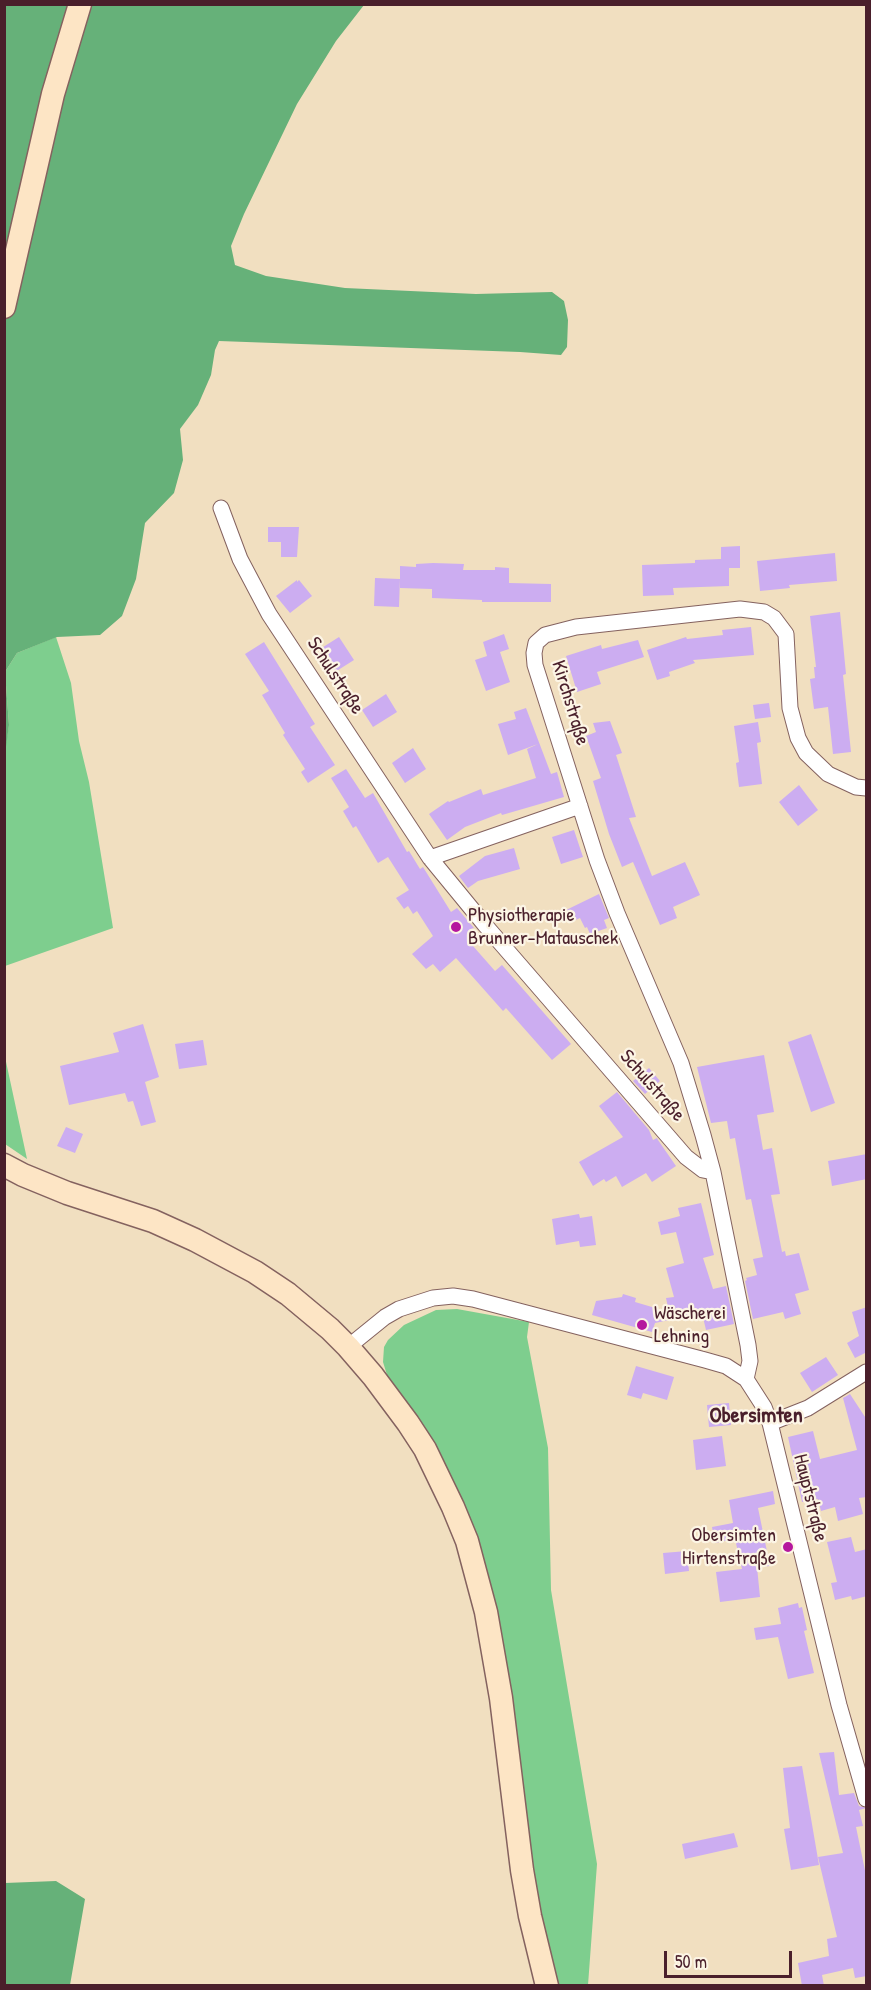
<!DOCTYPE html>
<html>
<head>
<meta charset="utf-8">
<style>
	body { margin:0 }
	#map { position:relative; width:871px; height:1990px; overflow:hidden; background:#f1dfc0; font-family:"Patrick Hand",sans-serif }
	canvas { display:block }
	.frame { position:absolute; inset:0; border:6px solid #4a1f2b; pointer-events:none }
	.scale { position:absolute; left:664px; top:1951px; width:128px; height:27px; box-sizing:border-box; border:3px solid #4a1f2b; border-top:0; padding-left:8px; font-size:18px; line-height:21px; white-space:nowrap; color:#4a1f2b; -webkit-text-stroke:4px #fcf5e5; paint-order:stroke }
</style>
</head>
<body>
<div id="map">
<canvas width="871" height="1990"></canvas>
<div class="frame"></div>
<div class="scale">50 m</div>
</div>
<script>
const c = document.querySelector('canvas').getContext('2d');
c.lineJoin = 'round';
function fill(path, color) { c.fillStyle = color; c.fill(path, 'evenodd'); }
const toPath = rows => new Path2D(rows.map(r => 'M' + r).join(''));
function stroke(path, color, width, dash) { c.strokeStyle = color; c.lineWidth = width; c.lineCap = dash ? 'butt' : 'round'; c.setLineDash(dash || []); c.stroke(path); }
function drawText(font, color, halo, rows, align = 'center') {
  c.font = font + ' "Patrick Hand",sans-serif'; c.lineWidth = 4.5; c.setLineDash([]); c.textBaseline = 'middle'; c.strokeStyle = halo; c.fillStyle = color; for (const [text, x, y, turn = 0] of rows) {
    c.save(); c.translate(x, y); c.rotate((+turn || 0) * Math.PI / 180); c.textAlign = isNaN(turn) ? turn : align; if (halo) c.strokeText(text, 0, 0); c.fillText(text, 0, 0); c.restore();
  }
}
fill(toPath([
	[56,637,71,683,79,741,89,782,113,928,5,966,4,754,9,725,5,672,17,653],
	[5,1057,27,1159,5,1144],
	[457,1309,529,1322,527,1337,548,1448,551,1590,597,1864,588,1985,556,1985,545,1948,448,1471,416,1415,387,1375,383,1362,384,1347,388,1340,404,1325,436,1310]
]), '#7ece8e');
fill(toPath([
	[5,5,364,5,336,41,297,104,244,214,231,246,235,265,266,276,345,288,476,294,552,292,564,301,568,320,567,347,561,355,520,352,219,341,215,350,211,375,198,405,180,429,183,460,174,493,145,523,136,579,122,616,100,635,57,637,17,653,5,672,9,725,5,754],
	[56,1881,85,1899,70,1985,5,1985,5,1883]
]), '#66b179');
fill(toPath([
	[268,527,299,527,297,557,281,557,281,542,268,542],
	[740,546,740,568,729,568,729,586,673,588,674,595,643,596,642,565,695,563,695,560,721,559,721,547],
	[835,553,837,581,789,585,790,588,760,591,757,561],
	[433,563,464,564,463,570,495,570,495,567,509,568,509,583,551,584,551,602,482,602,482,600,432,598,432,589,400,588,400,566,416,567,416,564],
	[375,578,400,579,399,607,374,606],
	[297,580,297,582,299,580,312,596,290,613,276,596],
	[840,612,846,674,843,675,851,752,833,754,828,707,814,709,810,679,815,678,814,667,816,667,810,616],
	[751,627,754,655,693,660,695,663,669,672,670,676,657,680,647,650,686,637,687,639,723,635,722,630],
	[504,634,509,649,500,652,510,682,486,691,475,660,487,656,483,642],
	[339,637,354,660,335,672,320,649],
	[638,640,644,657,597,672,601,684,577,692,566,656,601,645,602,649],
	[264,642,315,724,310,727,335,765,308,783,301,772,305,769,283,735,285,733,262,695,269,691,245,654],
	[386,694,397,712,373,727,362,710],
	[769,703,771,717,755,719,753,705],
	[526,708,551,774,557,772,564,797,502,815,501,813,465,827,447,840,429,814,448,801,449,802,481,789,483,795,536,778,527,749,538,744,508,755,498,724,516,719,514,712],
	[610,721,622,753,616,755,636,817,629,818,652,876,685,862,700,895,673,907,677,918,660,925,633,862,622,867,609,834,593,781,601,778,586,736,596,732,593,723],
	[758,722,761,742,757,743,762,784,739,787,736,763,739,762,734,726],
	[413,748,426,769,405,783,392,763],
	[346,769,365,798,373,793,407,852,409,851,420,869,423,867,451,912,457,908,474,928,471,929,477,943,473,946,495,971,502,965,571,1044,552,1060,506,1008,503,1011,456,958,440,972,433,964,426,969,412,954,433,936,417,911,413,914,408,906,404,909,396,898,409,890,388,857,378,863,356,826,353,828,343,811,349,807,331,778],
	[799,785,818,810,798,826,779,802],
	[574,830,583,857,561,864,552,837],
	[514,848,520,869,478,881,468,888,459,876,485,856],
	[599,894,609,918,604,920,607,928,590,934,587,927,585,928,580,918,569,923,564,911],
	[143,1024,159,1077,145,1082,156,1122,141,1126,133,1101,128,1102,125,1093,69,1105,60,1066,119,1052,113,1033],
	[811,1034,835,1103,811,1112,788,1042],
	[203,1040,207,1065,179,1069,175,1044],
	[764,1055,774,1112,757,1115,763,1150,772,1148,780,1194,771,1195,782,1252,785,1251,786,1256,799,1253,809,1290,795,1294,801,1314,785,1319,783,1312,753,1319,745,1281,747,1280,746,1278,757,1275,753,1259,763,1257,751,1199,746,1200,735,1138,730,1139,727,1121,711,1123,697,1067],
	[649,1068,660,1081,645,1094,633,1081],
	[617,1092,649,1130,653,1140,657,1138,658,1140,676,1166,652,1182,646,1173,622,1187,616,1176,606,1182,604,1179,593,1186,579,1162,623,1137,599,1106],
	[66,1127,83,1134,75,1153,57,1146],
	[867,1154,867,1179,832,1186,828,1161],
	[701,1203,714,1255,703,1258,713,1289,726,1286,734,1324,706,1330,702,1313,655,1323,652,1332,592,1315,596,1301,622,1297,623,1294,636,1298,635,1302,669,1312,666,1298,674,1297,666,1268,684,1263,676,1232,661,1235,658,1222,680,1216,678,1208],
	[579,1214,580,1218,592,1216,596,1245,580,1247,579,1241,556,1245,552,1219],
	[867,1307,867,1352,855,1358,847,1343,859,1336,852,1312],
	[826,1357,838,1375,812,1392,800,1373],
	[636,1366,674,1377,667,1400,643,1393,641,1399,627,1395],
	[850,1394,867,1420,867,1497,859,1498,863,1514,838,1521,835,1507,821,1511,818,1499,802,1502,788,1437,813,1431,820,1459,857,1450,843,1398],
	[729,1403,731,1425,709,1427,707,1405],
	[722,1436,726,1466,696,1470,693,1440],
	[773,1491,775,1504,758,1508,770,1566,757,1567,760,1597,720,1602,716,1572,742,1569,735,1539,715,1543,712,1527,733,1523,729,1500],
	[851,1537,855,1552,867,1549,867,1596,852,1600,851,1596,835,1600,831,1583,837,1582,827,1542],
	[687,1551,689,1571,665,1574,663,1553],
	[798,1603,799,1608,802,1607,807,1630,804,1631,814,1673,788,1679,778,1637,756,1640,754,1628,781,1624,778,1608],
	[834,1752,839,1795,854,1793,859,1806,867,1808,859,1810,863,1826,856,1827,867,1880,867,1976,855,1978,853,1968,822,1975,824,1986,802,1986,798,1963,829,1956,827,1939,837,1937,818,1857,843,1853,819,1753],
	[802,1766,819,1865,791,1870,784,1829,790,1828,783,1768],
	[734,1833,738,1847,685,1859,682,1844]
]), '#ccadf1');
const minor = toPath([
	[221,508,240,559,269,614,430,858,485,925,686,1157,703,1170,713,1172],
	[430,858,580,806],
	[348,1347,385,1317,399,1309,433,1298,453,1296,473,1299,705,1360,726,1366,746,1379,764,1407,770,1423,839,1705,866,1799],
	[746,1379,750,1361,748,1345,713,1172,703,1135,681,1063,617,913,597,860,535,665,534,653,536,643,545,635,576,627,740,609,764,612,774,618,786,634,790,708,798,738,806,753,828,774,856,787,866,788],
	[770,1423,808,1408,866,1372]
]);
const secondary = toPath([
	[4,307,53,94,80,4],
	[4,1165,23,1175,67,1193,153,1221,195,1240,255,1272,288,1294,330,1329,348,1347,373,1376,408,1423,425,1449,453,1507,467,1541,486,1612,501,1698,522,1870,530,1916,547,1986]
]);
stroke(minor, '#84625f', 17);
stroke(secondary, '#84625f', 25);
stroke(minor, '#fff', 15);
stroke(secondary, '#fde5c5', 22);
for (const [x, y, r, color] of [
	[456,927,6,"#b5179e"],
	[642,1325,6,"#b5179e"],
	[788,1547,6,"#b5179e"]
]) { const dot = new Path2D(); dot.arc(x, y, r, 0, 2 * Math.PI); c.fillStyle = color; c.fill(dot); stroke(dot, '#fcf5e5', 2); }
drawText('20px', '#4a1f2b', '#fcf5e5', [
	["Schulstraße",335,676,57],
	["Kirchstraße",570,703,73],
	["Schulstraße",652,1086,49],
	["Hauptstraße",810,1498,76]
]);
drawText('20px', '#4a1f2b', '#fcf5e5', [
	["Physiotherapie",468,916],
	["Brunner-Matauschek",468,939],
	["Wäscherei",654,1314],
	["Lehning",654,1337],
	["Obersimten",776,1536,"right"],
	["Hirtenstraße",776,1559,"right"]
], 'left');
drawText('bold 22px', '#4a1f2b', '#fcf5e5', [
	["Obersimten",756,1416]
]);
</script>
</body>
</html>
